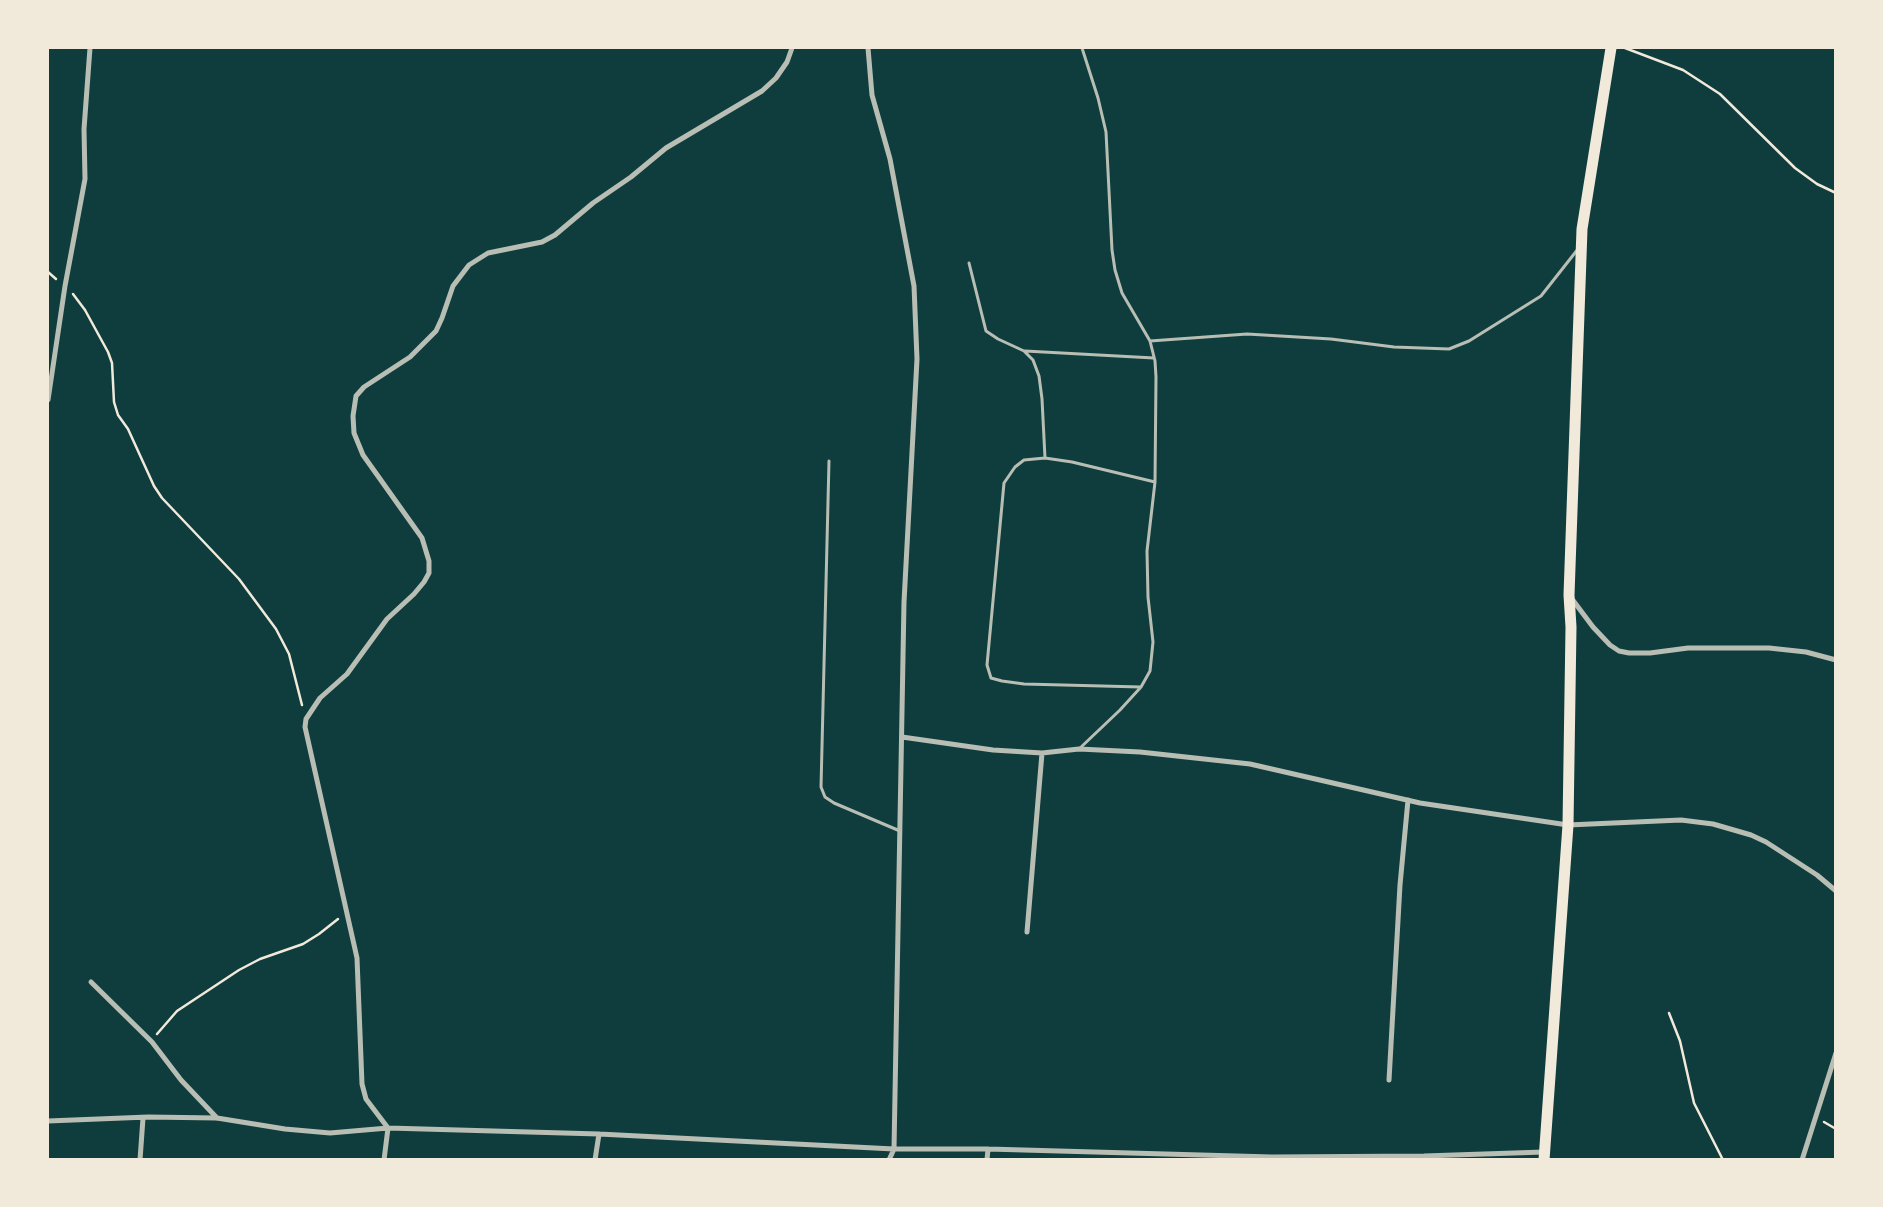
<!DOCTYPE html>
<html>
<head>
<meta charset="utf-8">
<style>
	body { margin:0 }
	#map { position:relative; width:1883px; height:1207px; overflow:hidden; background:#0f3d3e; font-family:"Titillium Web",sans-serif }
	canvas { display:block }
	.frame { position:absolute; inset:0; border:49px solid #f1e9da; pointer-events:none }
</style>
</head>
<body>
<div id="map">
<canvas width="1883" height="1207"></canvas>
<div class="frame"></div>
</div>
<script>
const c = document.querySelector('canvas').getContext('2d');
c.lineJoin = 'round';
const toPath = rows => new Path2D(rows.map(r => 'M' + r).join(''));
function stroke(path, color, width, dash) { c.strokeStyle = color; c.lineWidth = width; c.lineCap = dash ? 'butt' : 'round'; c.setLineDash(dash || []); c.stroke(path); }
stroke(toPath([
	[1625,48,1683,70,1720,94,1795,168,1817,184,1836,193],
	[48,272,56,279],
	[73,294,85,310,108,352,112,363,114,402,118,415,128,429,154,486,162,498,239,579,276,629,289,654,302,705],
	[1669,1013,1680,1041,1694,1103,1723,1160],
	[157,1034,177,1011,239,970,260,959,303,944,319,934,338,919],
	[1824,1122,1836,1129]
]), '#f1e9da', 2.5);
stroke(toPath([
	[969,263,986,331,998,339,1024,351,1033,360,1039,376,1042,399,1045,458],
	[1150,341,1247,334,1331,339,1394,347,1449,349,1469,341,1541,296,1578,249],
	[1025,351,1154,358],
	[829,461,821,787,825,797,834,803,900,831],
	[1141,687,1024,684,1002,681,991,678,987,665,1004,483,1015,467,1024,460,1045,458,1072,462,1155,482],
	[1079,749,1120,710,1141,687,1150,671,1153,642,1148,597,1147,551,1155,482,1156,377,1155,361,1150,341,1122,293,1115,270,1112,250,1106,132,1098,98,1082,48]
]), '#b8beb3', 3);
stroke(toPath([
	[868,48,872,95,890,159,914,286,917,359,904,602,894,1149,889,1160],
	[48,400,65,286,85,179,84,129,90,48],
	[1572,599,1593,627,1610,645,1619,651,1629,653,1650,653,1688,648,1769,648,1806,652,1836,660],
	[902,737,993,750,1042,753,1079,749,1140,752,1250,764,1420,803,1568,825,1681,820,1713,824,1751,835,1766,842,1817,875,1836,891],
	[1027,932,1042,753],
	[91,982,152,1042,181,1080,217,1118],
	[1389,1080,1400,885,1408,800],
	[48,1121,148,1117,217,1118,285,1129,330,1133,388,1128,599,1134,894,1149,988,1149,1272,1157,1424,1156,1544,1152],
	[140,1160,143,1118],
	[384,1160,388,1128,366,1099,362,1084,357,958,305,727,306,719,320,698,347,674,387,619,414,594,424,582,429,573,429,561,422,538,363,455,354,433,353,416,356,396,364,387,410,357,436,331,442,318,453,286,469,265,488,253,542,242,555,235,593,203,631,177,666,148,762,91,776,78,787,62,792,48],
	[595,1160,599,1134],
	[987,1160,988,1149],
	[1802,1160,1836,1053]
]), '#b8beb3', 5);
stroke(toPath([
	[1544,1160,1568,825,1571,627,1569,595,1582,229,1611,48]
]), '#f1e9da', 11);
</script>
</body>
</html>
